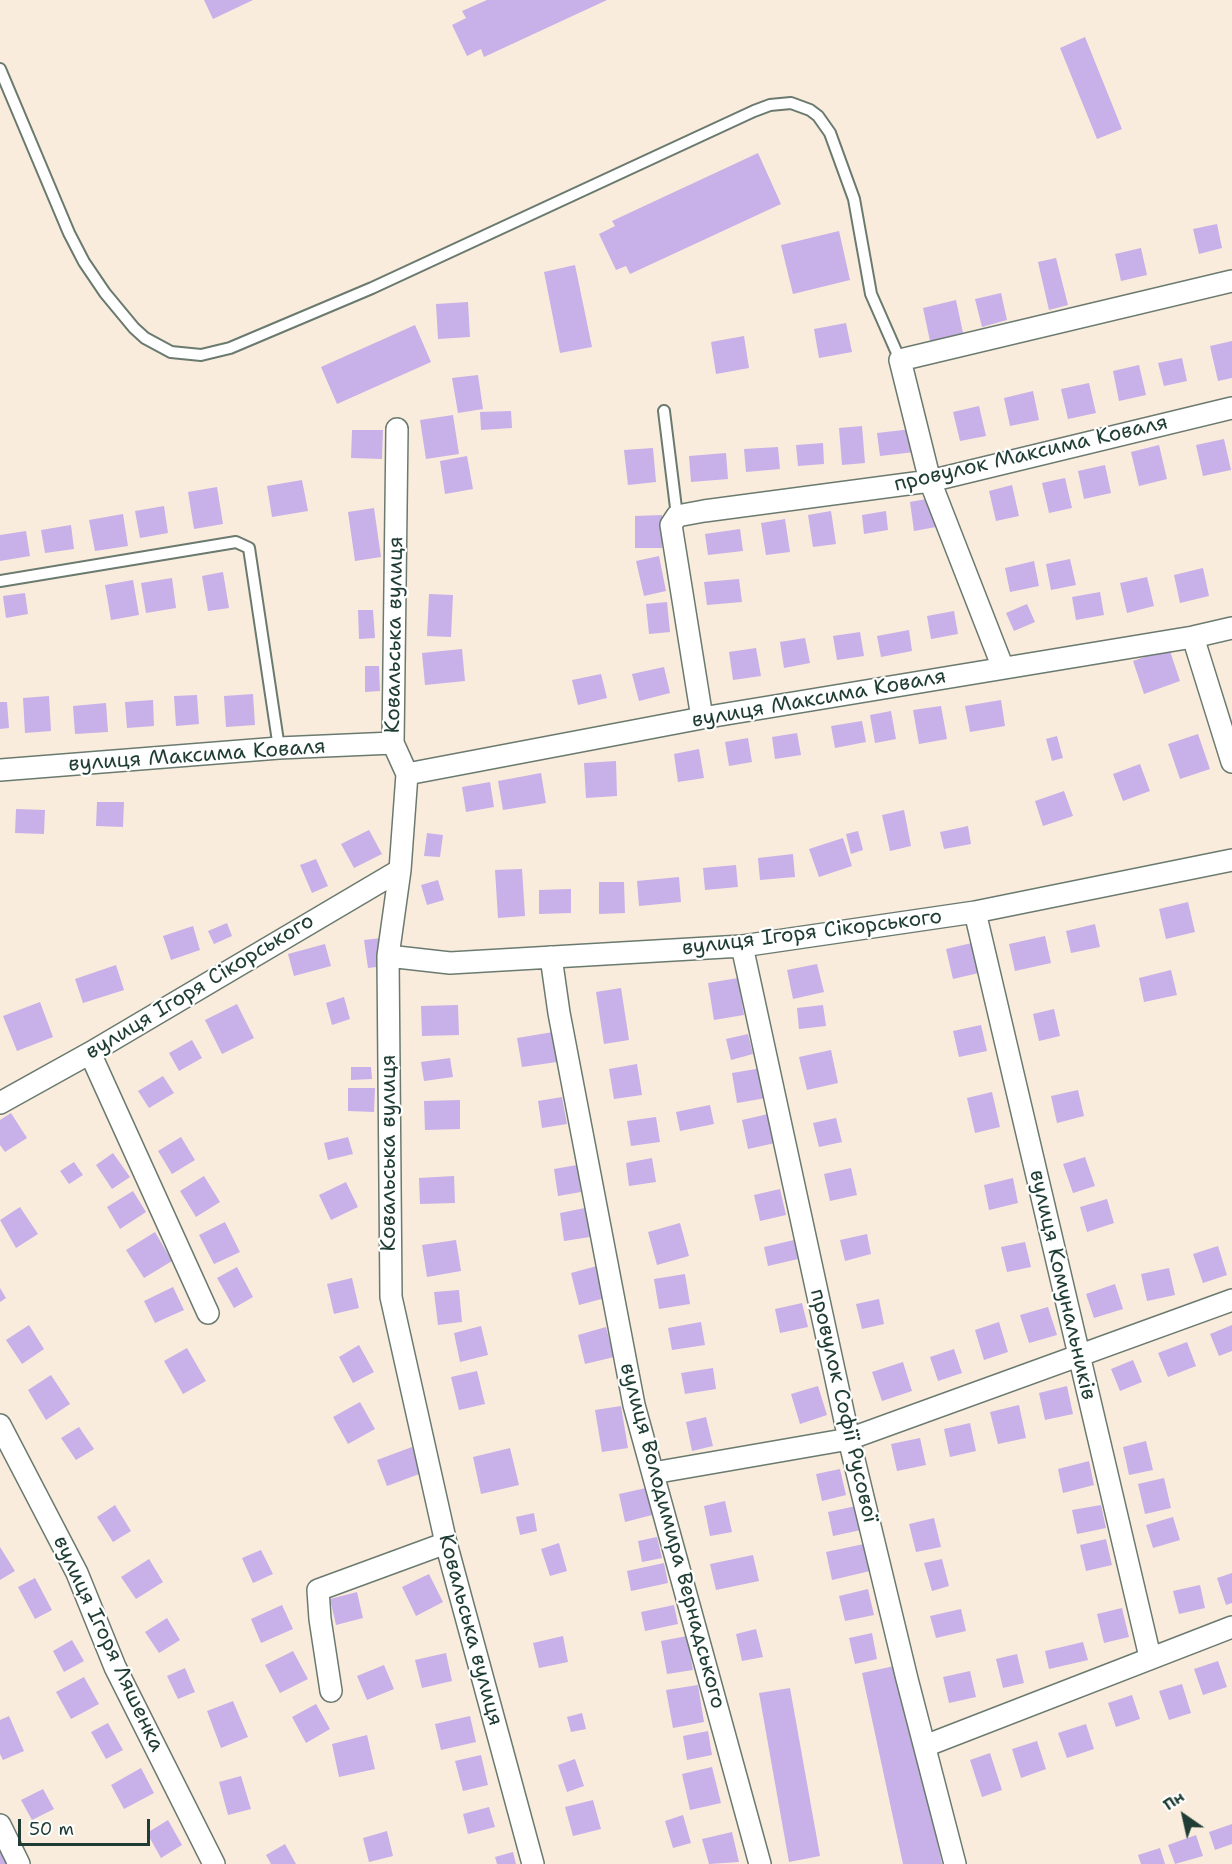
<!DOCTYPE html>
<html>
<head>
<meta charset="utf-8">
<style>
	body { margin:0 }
	#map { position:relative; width:1232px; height:1864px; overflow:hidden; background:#f9ecdc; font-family:"Shantell Sans",sans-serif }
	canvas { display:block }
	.north { position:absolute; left:1154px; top:1786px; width:60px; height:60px; -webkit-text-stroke:4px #fff; paint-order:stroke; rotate:326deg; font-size:16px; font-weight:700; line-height:24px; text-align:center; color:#1f3d34 }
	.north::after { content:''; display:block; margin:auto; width:21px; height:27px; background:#1f3d34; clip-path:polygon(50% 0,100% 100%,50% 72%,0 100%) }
	.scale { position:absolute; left:18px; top:1819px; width:132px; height:27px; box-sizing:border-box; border:3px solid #1f3d34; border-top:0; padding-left:8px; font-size:18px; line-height:21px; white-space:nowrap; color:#1f3d34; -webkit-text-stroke:4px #fff; paint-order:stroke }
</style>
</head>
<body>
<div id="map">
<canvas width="1232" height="1864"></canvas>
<div class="north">Пн</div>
<div class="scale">50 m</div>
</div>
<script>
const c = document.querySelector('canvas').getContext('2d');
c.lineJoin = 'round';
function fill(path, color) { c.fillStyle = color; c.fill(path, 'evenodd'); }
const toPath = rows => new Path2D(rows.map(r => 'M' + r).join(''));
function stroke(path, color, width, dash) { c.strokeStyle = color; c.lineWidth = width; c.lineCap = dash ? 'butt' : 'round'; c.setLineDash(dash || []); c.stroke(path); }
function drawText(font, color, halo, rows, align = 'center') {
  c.font = font + ' "Shantell Sans",sans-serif'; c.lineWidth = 4.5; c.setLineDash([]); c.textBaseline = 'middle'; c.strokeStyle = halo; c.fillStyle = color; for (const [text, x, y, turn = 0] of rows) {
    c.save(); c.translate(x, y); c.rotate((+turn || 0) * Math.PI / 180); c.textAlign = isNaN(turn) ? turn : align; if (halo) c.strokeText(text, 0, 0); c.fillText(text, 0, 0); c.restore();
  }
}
fill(toPath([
	[204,0,253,0,213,19],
	[487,0,607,0,484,57,481,49,467,56,452,25,466,18,462,11],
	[1085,37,1122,129,1097,139,1060,48],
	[758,153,781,204,630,274,626,266,616,270,599,234,615,226,612,221],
	[1217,224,1222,248,1199,254,1193,229],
	[839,231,850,280,793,294,781,245],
	[1141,248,1147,275,1121,281,1115,254],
	[1056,258,1068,305,1049,310,1038,262],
	[575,265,592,347,560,353,544,272],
	[1001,293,1007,320,982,327,975,299],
	[956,300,963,333,930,341,923,308],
	[468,302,470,337,438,339,436,304],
	[846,323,852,352,819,358,814,329],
	[415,325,431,362,337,404,321,367],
	[744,336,749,368,716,374,711,342],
	[1232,341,1232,378,1218,381,1210,346],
	[1182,358,1187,381,1164,386,1158,363],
	[1139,365,1146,395,1119,401,1113,371],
	[478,375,483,409,458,413,452,378],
	[1089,383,1096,413,1068,419,1061,389],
	[1033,391,1039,420,1010,426,1004,398],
	[979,406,986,436,960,441,953,412],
	[511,411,512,428,481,430,480,412],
	[453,415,459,454,426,459,420,420],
	[862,426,865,463,842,465,839,428],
	[912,429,915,452,880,456,877,433],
	[352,430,383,430,382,459,351,458],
	[1224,439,1231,470,1203,476,1196,445],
	[823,443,824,464,798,466,796,445],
	[1159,445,1167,479,1139,486,1131,452],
	[778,447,780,469,746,472,744,449],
	[653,448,656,482,628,485,624,450],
	[726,453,728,479,691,482,689,456],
	[467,456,473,489,445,494,440,461],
	[1105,465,1111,493,1084,499,1078,471],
	[1065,478,1072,508,1049,513,1042,483],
	[302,480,308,511,272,517,267,486],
	[1012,485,1019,516,996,521,989,491],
	[217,487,223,524,194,529,188,492],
	[932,498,936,527,914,531,910,502],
	[164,506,168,533,140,538,135,511],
	[374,508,381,557,355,561,348,512],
	[831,511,836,544,813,547,808,515],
	[886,511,888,530,864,534,862,515],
	[123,514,128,546,95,551,89,520],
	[662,515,662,548,635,548,635,516],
	[785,519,790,552,766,555,761,523],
	[71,525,74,549,45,553,41,530],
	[740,529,743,551,708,555,705,534],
	[26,531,30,556,0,561,0,535],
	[659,556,666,591,644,596,636,561],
	[1070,559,1076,585,1051,590,1046,564],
	[1034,561,1039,586,1010,592,1005,568],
	[1203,568,1209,596,1180,603,1174,575],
	[223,572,229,608,208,611,202,576],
	[1147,577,1154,606,1127,613,1120,583],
	[172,578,176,608,146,613,141,583],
	[739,579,742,602,707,605,704,582],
	[133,580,139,615,111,620,105,585],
	[1100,592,1104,615,1076,620,1072,597],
	[25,593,28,614,6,618,3,596],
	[429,594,453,595,451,637,427,636],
	[667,602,670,632,649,634,646,604],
	[1027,604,1035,622,1014,631,1006,613],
	[358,610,373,610,375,638,359,639],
	[954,611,958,634,931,639,927,616],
	[909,630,912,651,881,657,877,636],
	[860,632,864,656,837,660,833,636],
	[805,638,810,663,784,668,780,642],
	[756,648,761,676,733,680,729,652],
	[1169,648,1180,681,1144,694,1133,661],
	[462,649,465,681,425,685,422,653],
	[365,666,379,666,380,691,365,692],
	[664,667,670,693,639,701,632,674],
	[601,674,607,698,578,705,572,680],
	[253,694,255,725,226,727,224,696],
	[197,695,199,724,176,726,174,696],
	[49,696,51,731,25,733,23,698],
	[153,700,154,726,127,728,125,702],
	[1001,700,1005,726,970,732,965,706],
	[0,702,7,702,9,728,0,729],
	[106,703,108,732,75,734,73,706],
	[941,706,947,739,919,744,913,710],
	[891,711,896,739,875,743,870,715],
	[862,721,866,742,835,748,831,726],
	[797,733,801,755,775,759,772,737],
	[1198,734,1210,769,1180,779,1168,744],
	[1057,736,1063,758,1052,761,1046,739],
	[748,738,752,762,729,766,725,742],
	[699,749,704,778,678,782,674,754],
	[616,761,617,796,586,798,584,763],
	[1140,764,1150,791,1123,801,1113,774],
	[541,773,546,803,503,810,498,781],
	[490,782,494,807,466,812,462,787],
	[1064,791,1073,816,1043,826,1035,801],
	[97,802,124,802,123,827,96,826],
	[16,809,45,810,44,834,15,833],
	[904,810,911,846,890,851,882,815],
	[968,826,971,844,944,849,940,832],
	[369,830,382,854,354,868,341,844],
	[858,831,863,850,851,854,846,834],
	[427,833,443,835,440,857,424,856],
	[843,838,852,866,819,877,809,849],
	[793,854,795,877,760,880,758,858],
	[316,859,328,886,312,893,300,865],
	[736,865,738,887,705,890,703,868],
	[522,869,525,916,498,918,495,870],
	[679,877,681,902,639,906,637,881],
	[438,880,444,900,427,905,421,885],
	[599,882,624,882,625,913,599,914],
	[571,889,571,913,539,914,539,890],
	[1188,902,1195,932,1166,939,1159,909],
	[227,923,232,936,214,944,208,931],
	[1095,924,1100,947,1071,953,1066,931],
	[193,926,200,950,171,960,163,936],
	[1045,936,1051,963,1015,971,1009,944],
	[381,938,385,966,368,968,364,940],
	[976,942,983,972,953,979,946,949],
	[325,944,331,966,294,976,288,954],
	[817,964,824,992,793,999,787,970],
	[116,965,124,990,83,1003,75,979],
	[1171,970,1177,995,1144,1002,1139,978],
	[738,978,744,1015,714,1020,708,983],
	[621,988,629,1040,604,1044,596,992],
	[344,997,350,1019,332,1025,326,1003],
	[40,1002,53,1037,17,1051,3,1016],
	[237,1004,254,1038,222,1054,205,1020],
	[458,1005,459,1035,422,1036,421,1006],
	[823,1005,826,1026,799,1029,797,1008],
	[1054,1009,1060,1036,1039,1041,1033,1014],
	[981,1025,987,1051,959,1057,953,1031],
	[553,1032,557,1062,522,1067,517,1038],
	[748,1034,753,1054,731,1060,726,1039],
	[192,1040,202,1058,179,1071,169,1053],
	[831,1050,838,1083,807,1090,799,1057],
	[450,1058,453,1077,424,1081,421,1062],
	[637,1064,642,1095,614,1099,609,1069],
	[351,1067,371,1067,372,1079,351,1080],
	[762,1068,766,1098,737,1103,732,1073],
	[163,1076,174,1093,149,1108,138,1091],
	[348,1088,375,1088,374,1112,348,1111],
	[1078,1090,1084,1116,1057,1123,1051,1096],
	[992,1092,1000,1127,975,1133,967,1098],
	[562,1097,567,1124,542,1128,538,1101],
	[460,1100,460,1129,425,1130,424,1101],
	[710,1105,714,1124,680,1131,676,1112],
	[11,1113,27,1138,5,1152,0,1145,0,1120],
	[768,1114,775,1143,748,1149,742,1120],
	[656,1117,660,1142,631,1146,627,1121],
	[836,1118,842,1142,819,1147,813,1123],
	[181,1137,195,1160,172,1174,158,1151],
	[348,1137,353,1154,328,1160,324,1143],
	[113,1153,130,1177,112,1189,96,1165],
	[1085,1157,1095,1186,1073,1193,1063,1164],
	[652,1158,656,1182,629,1186,626,1163],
	[74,1162,83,1175,69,1184,60,1171],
	[577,1165,581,1192,558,1196,554,1169],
	[851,1168,857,1195,830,1201,824,1174],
	[204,1176,220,1202,196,1217,180,1191],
	[454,1176,455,1203,420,1204,419,1178],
	[1013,1178,1018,1203,989,1210,984,1185],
	[346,1182,358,1207,331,1220,319,1195],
	[780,1189,786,1215,760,1221,754,1195],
	[133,1191,146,1212,120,1229,107,1207],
	[1107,1199,1114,1223,1087,1232,1080,1207],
	[20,1207,38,1234,16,1248,0,1220],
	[585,1208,590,1237,564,1241,560,1213],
	[225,1222,240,1252,214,1264,199,1235],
	[680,1223,689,1256,657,1265,648,1232],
	[155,1232,172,1261,144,1278,126,1250],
	[867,1234,871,1254,845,1261,840,1240],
	[456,1240,461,1271,427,1277,422,1245],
	[794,1240,798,1259,768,1266,764,1247],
	[1025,1242,1031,1267,1007,1272,1001,1247],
	[1218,1246,1227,1275,1203,1283,1193,1254],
	[597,1266,605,1298,579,1305,571,1273],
	[237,1267,253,1297,234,1308,217,1278],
	[1169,1268,1175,1295,1147,1301,1141,1274],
	[685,1274,690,1304,659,1309,654,1279],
	[352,1278,359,1308,334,1314,327,1284],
	[1115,1284,1123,1309,1094,1318,1086,1294],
	[173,1287,184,1310,155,1323,144,1301],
	[0,1288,6,1298,0,1302],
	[459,1290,462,1322,438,1325,434,1292],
	[879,1299,884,1324,862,1329,856,1304],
	[802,1303,808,1327,780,1333,775,1309],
	[1048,1307,1057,1335,1029,1343,1020,1315],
	[701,1322,705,1345,672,1350,668,1328],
	[999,1322,1008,1352,984,1360,975,1330],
	[29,1325,44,1349,22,1364,6,1340],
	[1232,1325,1232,1351,1219,1356,1210,1334],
	[481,1326,488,1355,460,1362,454,1333],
	[606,1327,614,1357,585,1364,578,1335],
	[1187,1342,1196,1366,1168,1377,1158,1353],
	[359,1345,374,1372,353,1383,339,1357],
	[187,1348,206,1381,183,1394,164,1361],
	[954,1349,962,1373,938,1381,930,1357],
	[1133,1360,1142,1382,1120,1391,1111,1369],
	[903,1362,912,1391,882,1401,872,1372],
	[713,1368,716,1389,685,1394,681,1373],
	[477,1371,485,1404,459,1410,451,1377],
	[51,1375,70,1404,46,1420,28,1390],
	[818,1386,827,1415,800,1424,791,1394],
	[1067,1386,1073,1414,1045,1420,1039,1393],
	[360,1402,375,1429,348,1444,333,1417],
	[1019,1405,1026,1438,998,1444,990,1412],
	[621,1406,628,1448,602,1452,595,1410],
	[706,1417,713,1446,692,1451,686,1422],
	[970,1423,976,1451,950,1457,944,1429],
	[79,1427,94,1449,76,1460,61,1438],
	[920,1438,926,1465,897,1471,891,1444],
	[1146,1441,1153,1470,1129,1475,1123,1447],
	[412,1447,422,1473,387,1486,377,1460],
	[510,1448,519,1485,481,1494,473,1457],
	[1089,1461,1094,1485,1063,1493,1058,1469],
	[840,1469,846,1495,822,1501,816,1474],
	[1164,1478,1171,1508,1145,1514,1138,1484],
	[646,1488,652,1515,625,1522,619,1494],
	[725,1501,732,1532,710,1536,704,1506],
	[115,1505,131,1531,113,1542,97,1517],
	[1101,1505,1106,1528,1077,1534,1072,1510],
	[856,1506,861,1530,833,1536,828,1512],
	[534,1513,537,1531,520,1535,516,1517],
	[1173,1517,1180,1540,1153,1548,1146,1525],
	[934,1518,941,1547,916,1552,909,1524],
	[657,1537,662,1558,642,1562,638,1541],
	[1106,1539,1112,1565,1086,1571,1080,1545],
	[559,1543,567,1571,550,1576,541,1549],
	[864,1544,870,1571,832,1580,826,1552],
	[0,1547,15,1571,0,1580],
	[261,1550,273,1574,253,1583,242,1558],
	[753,1555,759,1581,716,1590,710,1564],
	[149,1559,163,1582,136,1599,121,1577],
	[942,1559,949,1586,932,1591,924,1563],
	[664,1563,668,1583,631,1591,627,1571],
	[1232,1573,1232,1603,1226,1605,1217,1578],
	[429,1574,443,1602,416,1616,402,1587],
	[35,1578,52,1610,35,1619,18,1587],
	[1200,1585,1205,1608,1179,1614,1173,1591],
	[868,1589,874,1615,845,1621,839,1596],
	[357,1592,363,1618,336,1625,330,1599],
	[282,1605,293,1629,261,1643,251,1619],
	[674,1605,678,1624,645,1631,641,1612],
	[1122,1608,1129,1637,1104,1643,1097,1614],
	[961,1609,966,1631,936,1638,930,1616],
	[167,1618,180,1640,159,1653,145,1632],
	[756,1629,763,1657,742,1661,736,1634],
	[872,1633,877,1659,855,1664,849,1638],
	[563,1636,568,1662,539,1668,533,1643],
	[687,1636,693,1670,667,1674,661,1641],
	[72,1640,84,1661,64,1672,53,1651],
	[1083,1642,1088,1660,1049,1669,1045,1651],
	[293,1651,308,1679,280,1693,265,1665],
	[446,1653,452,1681,422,1688,415,1660],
	[1017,1654,1024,1683,1003,1688,996,1659],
	[1218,1661,1227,1687,1203,1695,1194,1669],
	[384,1665,394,1689,367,1700,357,1676],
	[899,1665,942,1864,903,1864,862,1673],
	[185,1668,195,1692,178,1699,167,1676],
	[970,1671,976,1697,949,1703,943,1677],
	[84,1677,99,1704,71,1719,56,1692],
	[1182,1684,1191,1713,1169,1720,1159,1691],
	[698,1685,704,1722,673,1728,666,1690],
	[790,1688,820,1856,789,1862,759,1693],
	[1132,1695,1140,1719,1116,1727,1108,1703],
	[233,1701,248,1737,221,1748,207,1711],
	[316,1704,330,1729,306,1743,292,1717],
	[582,1713,586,1729,571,1732,567,1717],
	[9,1716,24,1751,3,1760,0,1754,0,1720],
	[470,1716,476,1742,441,1750,435,1724],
	[108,1723,123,1750,106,1759,91,1732],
	[1086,1724,1094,1749,1067,1758,1058,1733],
	[708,1731,712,1755,687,1760,683,1736],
	[367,1735,375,1769,339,1777,332,1744],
	[1037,1741,1046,1769,1021,1778,1012,1749],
	[990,1753,1002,1790,982,1797,970,1760],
	[481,1755,488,1785,463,1791,455,1761],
	[575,1759,584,1786,567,1792,558,1765],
	[712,1767,721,1803,690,1810,682,1774],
	[141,1768,154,1793,124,1809,111,1785],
	[241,1776,251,1809,228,1815,219,1782],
	[43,1789,54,1809,32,1820,21,1800],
	[593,1800,601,1829,573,1836,565,1807],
	[489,1807,495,1827,468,1834,463,1814],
	[683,1815,691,1843,673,1848,665,1821],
	[168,1820,182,1845,161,1858,147,1833],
	[1232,1824,1232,1844,1215,1850,1209,1832],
	[387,1831,393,1856,369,1862,363,1838],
	[732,1832,739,1862,709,1864,702,1839],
	[1196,1835,1203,1856,1175,1864,1168,1845],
	[285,1844,296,1864,271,1864,266,1855],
	[1160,1848,1165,1864,1141,1864,1138,1855],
	[0,1849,8,1864,0,1864],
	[513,1852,516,1864,497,1864,495,1857]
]), '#c8b0e8');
const lane = toPath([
	[0,69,69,233,84,262,105,293,134,328,145,338,171,352,201,355,230,348,372,288,754,111,770,105,791,103,810,110,818,116,830,133,854,199,871,294,900,360],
	[664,411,677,516],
	[0,581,236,542,249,548,279,748]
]);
const street = toPath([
	[397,429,393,743,407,774,400,870,388,956,391,1297,446,1543,533,1864],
	[1193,637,1232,762],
	[1003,668,930,481,900,360,1232,281],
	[702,718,671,525,677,516,704,511,930,481,1232,408],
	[0,770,279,748,393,743],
	[407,774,702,718,1193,637,1232,628],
	[975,912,1150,1657],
	[742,946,849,1439,907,1679,955,1864],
	[388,956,450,963,742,946,975,912,1232,860],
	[551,957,559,1013,634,1405,760,1864],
	[90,1053,208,1313],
	[0,1103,90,1053,400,870],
	[0,1425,77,1573,115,1667,214,1864],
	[653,1473,849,1439,1232,1300],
	[331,1691,320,1619,318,1590,446,1543],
	[925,1746,1232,1627],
	[0,1825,19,1864]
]);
stroke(lane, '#6b7a6f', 14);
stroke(street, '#6b7a6f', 24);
stroke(lane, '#fff', 10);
stroke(street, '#fff', 21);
drawText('21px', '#1f3d34', '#fff', [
	["провулок Максима Коваля",1031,454,-13],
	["Ковальська вулиця",395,635,-89],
	["вулиця Максима Коваля",819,699,-10],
	["вулиця Максима Коваля",197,756,-4],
	["вулиця Ігоря Сікорського",812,933,-7],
	["вулиця Ігоря Сікорського",200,987,-31],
	["Ковальська вулиця",390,1153,-90],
	["вулиця Комунальників",1062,1285,77],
	["провулок Софії Русової",843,1406,77],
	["вулиця Володимира Вернадського",672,1536,75],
	["Ковальська вулиця",470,1630,75],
	["вулиця Ігоря Ляшенка",108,1644,65]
]);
</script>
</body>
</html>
